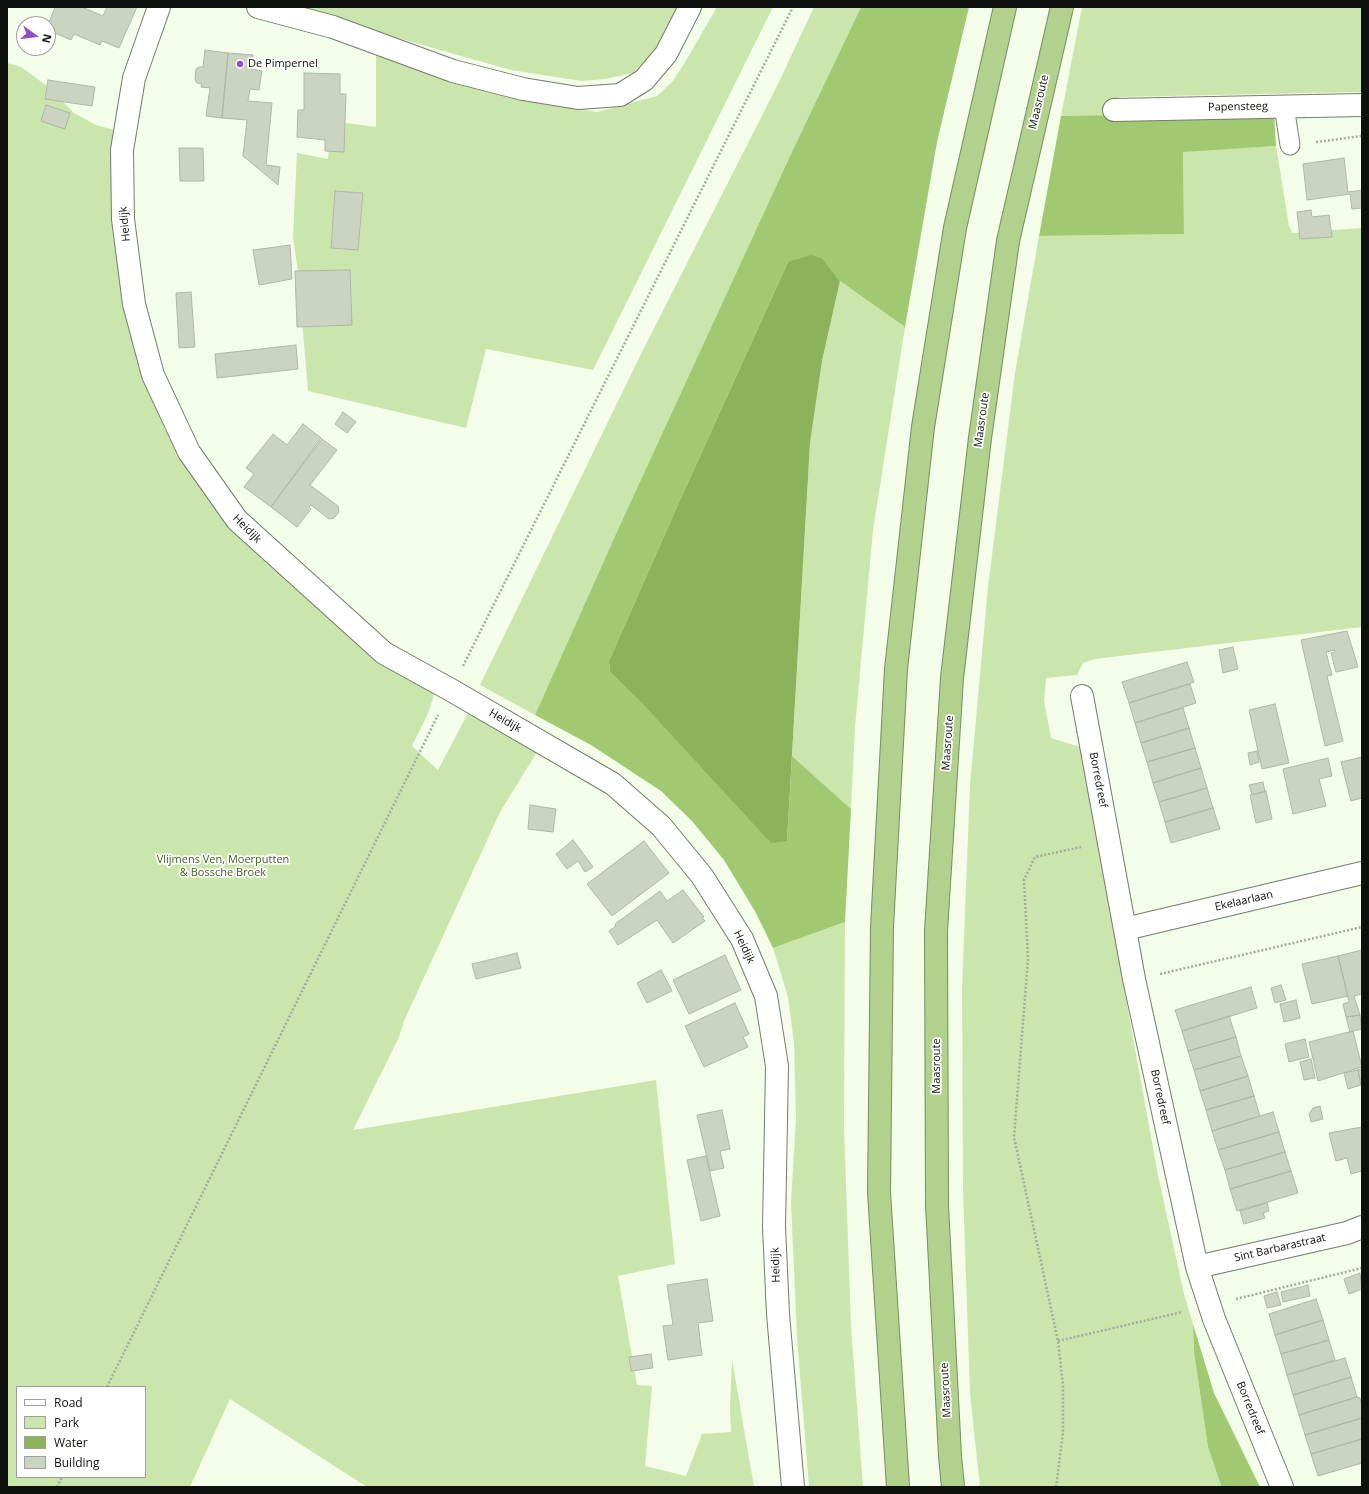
<!DOCTYPE html>
<html>
<head>
<meta charset="utf-8">
<style>
	body { margin:0 }
	#map { position:relative; width:1369px; height:1494px; overflow:hidden; background:#f3fdea; font-family:"Open Sans",sans-serif }
	canvas { display:block }
	.frame { position:absolute; inset:0; border:8px solid #0e110b; pointer-events:none }
	.legend { position:absolute; left:16px; top:1386px; width:130px; height:92px; box-sizing:border-box; background:#fff; border:1px solid #9fa09d; margin:0; padding:5px 7px; list-style:none; font-size:12px; color:#0e110b }
	.legend li { display:flex; align-items:center; gap:8px; height:20px }
	.legend b { width:20px; border:1px solid #9fa09d }
	.north { position:absolute; left:16px; top:16px; width:40px; height:40px; box-sizing:border-box; background:#fff; border:1px solid #9fa09d; border-radius:50%; rotate:104deg; font-size:11px; font-weight:700; line-height:16px; text-align:center; color:#0e110b }
	.north::after { content:''; display:block; margin:auto; width:14px; height:18px; background:#924ec2; clip-path:polygon(50% 0,100% 100%,50% 72%,0 100%) }
</style>
</head>
<body>
<div id="map">
<canvas width="1369" height="1494"></canvas>
<div class="frame"></div>
<ul class="legend">
<li><b style="height:5px;background:#fff"></b>Road</li>
<li><b style="height:11px;background:#cbe6ad"></b>Park</li>
<li><b style="height:11px;background:#8cb25b"></b>Water</li>
<li><b style="height:11px;background:#cbd4c1"></b>Building</li>
</ul>
<div class="north">N</div>
</div>
<script>
const c = document.querySelector('canvas').getContext('2d');
c.lineJoin = 'round';
function fill(path, color) { c.fillStyle = color; c.fill(path, 'evenodd'); }
const toPath = rows => new Path2D(rows.map(r => 'M' + r).join(''));
function stroke(path, color, width, dash) { c.strokeStyle = color; c.lineWidth = width; c.lineCap = dash ? 'butt' : 'round'; c.setLineDash(dash || []); c.stroke(path); }
function drawText(font, color, halo, rows, align = 'center') {
  c.font = font + ' "Open Sans",sans-serif'; c.lineWidth = 3.5; c.setLineDash([]); c.textBaseline = 'middle'; c.strokeStyle = halo; c.fillStyle = color; for (const [text, x, y, turn = 0] of rows) {
    c.save(); c.translate(x, y); c.rotate((+turn || 0) * Math.PI / 180); c.textAlign = isNaN(turn) ? turn : align; if (halo) c.strokeText(text, 0, 0); c.fillText(text, 0, 0); c.restore();
  }
}
fill(toPath([
	[288,7,679,7,655,51,633,73,606,79,581,81,511,70],
	[717,7,773,7,593,370,486,349,466,428,308,391,298,272,293,237,297,153,328,159,331,121,376,127,376,52,537,101,597,112,657,96,672,82,684,64],
	[814,7,861,7,790,156,620,525,535,715,480,685,642,352,778,84],
	[1082,7,1362,7,1362,92,1119,97,1119,115,1061,116],
	[7,63,21,67,51,89,74,113,96,125,121,132,131,312,164,428,190,471,435,693,426,718,412,746,438,770,468,713,537,752,500,812,404,1021,399,1037,353,1130,656,1080,675,1264,618,1276,637,1385,652,1386,645,1466,686,1476,702,1434,731,1432,730,1407,732,1359,754,1487,367,1487,230,1399,190,1487,7,1487],
	[17,1387,145,1387,145,1477,17,1477],
	[1276,146,1289,226,1293,233,1362,228,1362,627,1095,659,1083,663,1077,675,1046,678,1044,701,1051,738,1080,747,1158,1175,1184,1294,1193,1324,1194,1352,1208,1447,1221,1487,980,1487,970,1394,963,1189,962,987,970,785,988,587,1015,373,1039,236,1184,234,1183,151],
	[840,281,905,327,873,530,855,727,851,809,792,756,810,443,822,361],
	[845,922,844,1127,851,1326,863,1487,809,1487,797,1337,791,1203,796,1118,794,1043,788,997,773,948]
]), '#cbe6ad');
fill(toPath([
	[861,7,969,7,937,142,905,327,840,281,823,259,788,262,676,509,609,661,610,672,787,841,792,756,851,809,845,922,773,948,756,913,724,860,692,821,661,791,591,745,535,715,620,525,790,156],
	[1274,112,1276,146,1183,152,1184,234,1039,236,1061,116],
	[1193,1324,1214,1393,1260,1487,1221,1486,1208,1447,1194,1352]
]), '#a1c971');
fill(toPath([
	[811,255,823,259,840,281,822,361,810,443,787,841,771,843,644,705,610,672,609,661,676,509,788,262]
]), '#8cb25b');
const building = toPath([
	[55,7,82,7,103,16,107,7,137,7,119,48,102,41,100,45,74,34,71,40,48,30,48,25,55,7],
	[205,50,228,53,222,118,206,116,210,88,201,87,202,84,197,83,195,80,196,69,199,67,203,67,205,50],
	[228,53,253,55,251,69,262,71,259,90,250,89,248,101,272,103,266,165,280,167,278,185,243,156,247,120,222,118,228,53],
	[304,73,340,74,340,94,346,94,344,152,325,151,325,140,297,137,298,110,304,110,304,73],
	[48,80,95,87,92,106,45,99,48,80],
	[46,105,70,113,65,129,41,121,46,105],
	[179,148,203,148,204,181,180,181,179,148],
	[1344,158,1348,192,1362,190,1362,208,1352,209,1350,194,1307,200,1303,164,1344,158],
	[335,191,363,193,358,250,331,248,335,191],
	[1311,210,1312,217,1329,215,1332,237,1300,239,1297,212,1311,210],
	[290,245,292,279,259,285,253,250,290,245],
	[350,270,352,325,297,327,295,271,350,270],
	[191,292,195,347,179,348,176,293,191,292],
	[296,345,298,369,217,378,215,354,296,345],
	[343,412,356,422,347,433,335,424,343,412],
	[303,424,321,438,271,507,244,487,254,474,246,468,273,434,287,445,303,424],
	[322,439,337,450,310,485,338,506,339,512,334,518,329,519,311,505,309,507,311,509,297,527,271,507,322,439],
	[1347,631,1358,667,1336,672,1331,653,1335,652,1335,650,1326,652,1332,675,1327,676,1343,741,1325,746,1301,640,1347,631],
	[1233,647,1238,669,1223,673,1219,650,1233,647],
	[1187,662,1194,682,1129,703,1122,682,1187,662],
	[1190,684,1196,703,1135,723,1129,703,1190,684],
	[1275,704,1289,763,1262,769,1249,710,1275,704],
	[1183,708,1189,728,1141,743,1135,723,1183,708],
	[1189,728,1195,748,1147,762,1141,743,1189,728],
	[1195,748,1201,768,1153,783,1147,762,1195,748],
	[1257,751,1259,762,1250,765,1248,753,1257,751],
	[1362,757,1362,798,1351,801,1341,762,1362,757],
	[1328,758,1332,776,1319,779,1326,806,1293,814,1283,769,1328,758],
	[1201,768,1207,788,1159,802,1153,783,1201,768],
	[1263,782,1265,792,1252,795,1249,785,1263,782],
	[1207,788,1213,808,1165,822,1159,802,1207,788],
	[1266,791,1272,819,1256,823,1250,795,1266,791],
	[530,805,556,809,553,832,528,829,530,805],
	[1213,808,1220,829,1171,843,1165,822,1213,808],
	[573,840,593,867,585,872,578,861,567,869,556,854,573,840],
	[644,841,669,873,612,916,587,884,644,841],
	[683,890,704,917,702,918,705,921,673,943,657,920,618,945,609,931,616,926,615,924,660,891,667,901,683,890],
	[1362,950,1362,994,1354,996,1360,1015,1346,1017,1343,1004,1349,1002,1338,956,1362,950],
	[517,953,521,968,476,979,472,964,517,953],
	[725,955,741,990,689,1014,673,980,725,955],
	[1338,956,1348,996,1312,1004,1302,964,1338,956],
	[661,970,672,991,647,1003,637,983,661,970],
	[1281,985,1286,1000,1275,1003,1271,988,1281,985],
	[1251,987,1257,1008,1182,1031,1175,1010,1251,987],
	[1296,1000,1300,1018,1284,1022,1280,1004,1296,1000],
	[735,1003,749,1034,743,1037,748,1047,704,1067,685,1026,735,1003],
	[1360,1015,1362,1029,1350,1032,1346,1017,1360,1015],
	[1229,1016,1236,1037,1188,1051,1182,1031,1229,1016],
	[1353,1031,1362,1067,1318,1081,1309,1042,1353,1031],
	[1236,1037,1241,1056,1194,1070,1188,1051,1236,1037],
	[1305,1039,1309,1057,1289,1062,1285,1044,1305,1039],
	[1241,1056,1248,1076,1200,1091,1194,1070,1241,1056],
	[1311,1059,1315,1078,1304,1080,1300,1062,1311,1059],
	[1362,1069,1362,1085,1361,1085,1358,1070,1362,1069],
	[1358,1070,1361,1085,1348,1089,1344,1073,1358,1070],
	[1248,1076,1254,1096,1206,1110,1200,1091,1248,1076],
	[1254,1096,1260,1116,1212,1131,1206,1110,1254,1096],
	[1320,1106,1323,1119,1311,1122,1309,1114,1313,1108,1320,1106],
	[722,1110,730,1149,720,1151,724,1168,710,1171,697,1115,722,1110],
	[1273,1112,1279,1132,1218,1150,1212,1131,1273,1112],
	[1362,1127,1362,1171,1351,1174,1347,1158,1336,1161,1329,1133,1362,1127],
	[1279,1132,1285,1152,1225,1170,1218,1150,1279,1132],
	[1285,1152,1291,1171,1230,1189,1225,1170,1285,1152],
	[706,1156,720,1216,701,1221,687,1160,706,1156],
	[1291,1171,1298,1193,1237,1211,1230,1189,1291,1171],
	[1267,1203,1269,1211,1263,1213,1265,1218,1244,1224,1240,1211,1267,1203],
	[1360,1273,1362,1289,1349,1294,1344,1279,1360,1273],
	[707,1279,713,1321,698,1323,702,1355,668,1360,663,1326,673,1325,667,1285,707,1279],
	[1308,1285,1310,1296,1283,1302,1281,1292,1308,1285],
	[1277,1292,1281,1305,1267,1308,1264,1296,1277,1292],
	[1316,1299,1323,1320,1275,1335,1269,1314,1316,1299],
	[1323,1320,1329,1340,1281,1354,1275,1335,1323,1320],
	[1329,1340,1335,1360,1287,1375,1281,1354,1329,1340],
	[651,1354,653,1368,631,1371,629,1357,651,1354],
	[1345,1358,1351,1377,1293,1395,1287,1375,1345,1358],
	[1351,1377,1357,1397,1299,1415,1293,1395,1351,1377],
	[1357,1397,1360,1398,1362,1405,1362,1418,1305,1435,1299,1415,1357,1397],
	[1362,1418,1362,1439,1311,1454,1305,1435,1362,1418],
	[1362,1439,1362,1463,1318,1476,1311,1454,1362,1439]
]);
fill(building, '#cbd4c1');
stroke(building, '#afb8a5', 1);
const lane = toPath([
	[1284,106,1290,145]
]);
const street = toPath([
	[159,7,134,78,122,150,123,219,134,304,153,375,189,452,237,520,384,653,451,690,613,784,661,826,702,876,742,939,766,996,777,1066,774,1227,778,1314,793,1487],
	[258,7,333,27,453,71,523,89,578,98,620,95,644,80,666,54,690,7],
	[1114,110,1362,105],
	[1082,696,1134,979,1197,1267,1214,1319,1282,1487],
	[1125,929,1362,873],
	[1197,1267,1347,1233,1362,1227]
]);
const highway = toPath([
	[898,1487,879,1192,882,927,896,669,923,427,955,228,1005,7],
	[953,1487,950,1456,937,1205,936,931,952,678,980,438,1008,241,1062,7]
]);
stroke(lane, '#737c6a', 21);
stroke(street, '#737c6a', 24);
stroke(highway, '#788e60', 24);
stroke(toPath([
	[1316,142,1362,136],
	[463,666,793,7],
	[1160,974,1362,927],
	[1236,1299,1362,1268],
	[1058,1341,1182,1312],
	[107,1387,438,715],
	[57,1487,62,1477],
	[1056,1487,1063,1432,1063,1385,1058,1341,1014,1137,1028,959,1024,880,1035,857,1081,847]
]), '#a3ab9d', 2.5, [2, 2]);
stroke(lane, '#fff', 19);
stroke(street, '#fff', 22);
stroke(highway, '#b1d18d', 22);
for (const [x, y, r, color] of [
	[240,64,4,"#924ec2"]
]) { const dot = new Path2D(); dot.arc(x, y, r, 0, 2 * Math.PI); c.fillStyle = color; c.fill(dot); stroke(dot, '#fff', 1.5); }
drawText('11px', '#0e110b', '#fff', [
	["De Pimpernel",248,64]
], 'left');
drawText('11px', '#0e110b', '#fff', [
	["Maasroute",1039,102,-77],
	["Papensteeg",1238,107,-1],
	["Heidijk",125,224,-95],
	["Maasroute",982,420,-82],
	["Heidijk",247,529,45],
	["Heidijk",505,721,30],
	["Maasroute",948,743,-86],
	["Borredreef",1098,780,79],
	["Ekelaarlaan",1244,901,-13],
	["Heidijk",744,947,64],
	["Maasroute",937,1066,-90],
	["Borredreef",1160,1097,78],
	["Sint Barbarastraat",1280,1248,-13],
	["Heidijk",776,1265,-92],
	["Maasroute",946,1390,-93],
	["Borredreef",1250,1408,68]
]);
drawText('11px', '#445d20', '#fff', [
	["Vlijmens Ven, Moerputten",223,860],
	["& Bossche Broek",223,873]
]);
</script>
</body>
</html>
